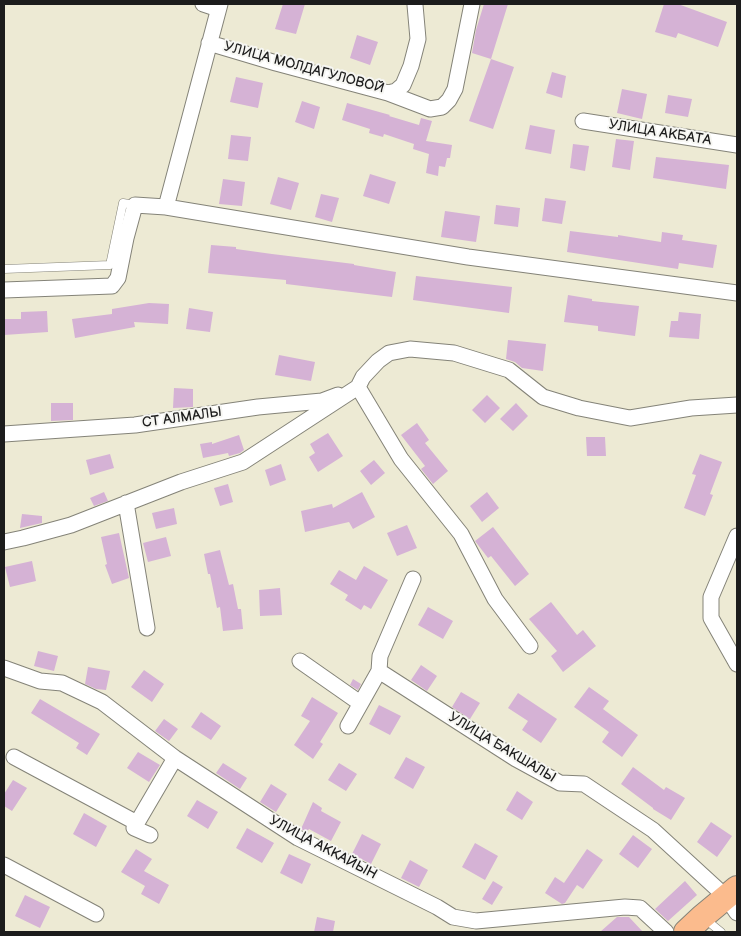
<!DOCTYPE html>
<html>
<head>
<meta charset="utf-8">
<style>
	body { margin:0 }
	#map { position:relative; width:741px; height:936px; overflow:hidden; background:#edead4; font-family:"Balsamiq Sans",sans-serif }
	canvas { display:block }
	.frame { position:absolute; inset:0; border:5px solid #1c1c1c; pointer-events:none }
</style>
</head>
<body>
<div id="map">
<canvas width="741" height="936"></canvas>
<div class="frame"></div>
</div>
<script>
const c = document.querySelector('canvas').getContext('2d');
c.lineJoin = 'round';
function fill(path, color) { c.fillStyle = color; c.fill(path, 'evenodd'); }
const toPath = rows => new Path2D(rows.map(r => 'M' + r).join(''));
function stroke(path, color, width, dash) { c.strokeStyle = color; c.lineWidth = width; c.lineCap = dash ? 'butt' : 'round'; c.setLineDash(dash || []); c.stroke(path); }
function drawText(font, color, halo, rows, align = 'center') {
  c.font = font + ' "Balsamiq Sans",sans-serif'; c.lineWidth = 4; c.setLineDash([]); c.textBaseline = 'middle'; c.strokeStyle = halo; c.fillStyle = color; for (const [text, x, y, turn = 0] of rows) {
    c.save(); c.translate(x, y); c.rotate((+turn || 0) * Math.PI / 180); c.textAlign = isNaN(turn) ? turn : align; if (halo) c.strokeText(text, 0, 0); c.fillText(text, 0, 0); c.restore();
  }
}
fill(toPath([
	[283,4,305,4,296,34,275,29],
	[484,4,508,4,491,59,472,53,476,30],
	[664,4,678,4,727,22,718,47,678,33,676,38,655,32],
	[357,35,378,42,370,65,350,58],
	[491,59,514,67,493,129,469,121],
	[552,72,566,76,562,98,546,93],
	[236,77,263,83,258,108,230,102],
	[622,89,647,94,642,119,617,113],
	[668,95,692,99,688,117,665,113],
	[302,101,320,107,314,129,295,122],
	[347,103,390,115,389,116,419,125,421,118,432,121,426,141,452,145,450,158,447,158,445,167,439,166,438,176,426,173,429,154,413,149,414,144,384,134,383,137,369,133,370,129,342,120],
	[530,125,555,130,551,154,525,149],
	[231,135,251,137,248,161,228,159],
	[616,139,634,141,630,170,612,167],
	[573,144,589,146,585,171,570,168],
	[656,157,729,165,726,189,653,178],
	[370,174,396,182,389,204,363,196],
	[278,177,299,183,291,210,270,204],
	[223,179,245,182,242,206,219,204],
	[321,194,339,198,332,222,315,217],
	[545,198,566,201,562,224,542,221],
	[496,205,520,208,518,227,494,224],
	[445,211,480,216,476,242,441,237],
	[570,231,618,237,618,235,661,242,662,232,683,235,682,240,717,245,713,268,679,263,678,269,567,252],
	[211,245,236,247,236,249,272,254,354,264,354,265,396,272,392,297,286,284,286,280,208,273],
	[416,276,512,287,509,313,413,300],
	[568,295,592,299,592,301,639,306,635,336,598,331,598,326,564,322],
	[149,303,169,304,168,324,134,322,135,327,75,338,72,319,112,314,112,309],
	[189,308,213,312,210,332,186,329],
	[47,311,48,332,4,335,4,319,21,319,21,312],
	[679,312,701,314,699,339,669,337,671,321,678,321],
	[508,340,546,344,543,371,522,368,515,362,506,359],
	[279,355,315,362,311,381,275,375],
	[174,388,193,389,193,407,173,408],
	[487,395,500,408,485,423,472,410],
	[51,403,73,403,73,420,51,421],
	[516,403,528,416,513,431,500,419],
	[417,423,429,440,425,443,448,471,433,484,421,469,425,466,401,435],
	[328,433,343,456,318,472,309,457,315,453,310,444],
	[239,435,244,450,240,453,229,456,228,453,203,458,200,444,212,442,212,444],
	[586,437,605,437,606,456,587,456],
	[110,454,114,468,90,475,86,460],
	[700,454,722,462,710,494,713,495,705,516,684,508,696,475,692,474],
	[374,460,385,473,371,485,360,471],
	[281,464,286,480,270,486,265,470],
	[228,484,233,502,220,506,214,488],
	[104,492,108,501,94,506,90,498],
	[362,492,375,517,353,529,349,522,305,532,301,511,332,504,333,508],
	[487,492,499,508,482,522,470,506],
	[174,508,177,524,156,529,152,513],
	[22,514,42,516,42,523,20,528],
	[407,525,417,548,397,556,387,533],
	[493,527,529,574,515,586,491,556,488,558,475,541],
	[119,533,129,578,112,584,105,565,107,564,101,537],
	[166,537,171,556,148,562,143,543],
	[220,550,229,585,233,584,238,609,241,609,243,629,223,631,220,607,217,608,210,574,208,574,204,554],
	[32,561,36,581,10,587,5,567],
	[364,566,388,580,371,609,364,605,361,610,345,600,348,595,330,584,339,570,356,580],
	[280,588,282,615,260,616,259,590],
	[551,602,577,635,583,630,596,646,563,672,551,656,557,651,529,619],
	[428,607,453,621,443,639,418,625],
	[38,651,58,656,54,671,34,666],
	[421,665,437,676,427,691,411,680],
	[88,667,110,671,106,690,96,689,85,684],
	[144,670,164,684,152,702,131,687],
	[353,679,361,684,358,690,350,685],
	[589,687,609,701,603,709,638,735,622,757,602,742,609,732,574,707],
	[461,692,480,703,470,719,452,707],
	[518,693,557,719,541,743,522,730,528,721,508,708],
	[312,697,338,713,320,742,323,744,313,759,294,745,310,721,301,716],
	[40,699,100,734,87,755,76,748,79,743,31,713],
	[379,705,401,716,390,735,369,724],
	[201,712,221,726,211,740,191,727],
	[164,719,178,729,169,741,155,731],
	[138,752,160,765,149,782,127,768],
	[406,757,425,767,413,789,394,778],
	[223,763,247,778,240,789,216,773],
	[339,763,357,774,346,791,328,780],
	[633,767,664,790,666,787,685,798,671,820,653,809,653,808,621,784],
	[13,780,27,788,12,811,4,806,4,794],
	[271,784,287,794,276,812,260,802],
	[517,791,533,802,522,820,506,810],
	[197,800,218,812,208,829,187,816],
	[313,802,322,808,321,811,341,822,331,841,309,829,307,832,301,829],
	[84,813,107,826,96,847,73,834],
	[711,822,732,836,717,857,697,842],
	[247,828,274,843,262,863,236,848],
	[362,834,381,844,371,864,352,854],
	[633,835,652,849,638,868,619,854],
	[475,843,498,856,485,880,462,867],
	[136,849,152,859,144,871,169,885,159,904,141,894,145,886,121,872],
	[587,849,603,860,583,889,577,885,565,903,562,904,545,893,555,877,564,883],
	[289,854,311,864,302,884,280,873],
	[410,860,428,870,419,887,401,878],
	[493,881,503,887,492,905,482,899],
	[685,881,697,895,668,921,655,909],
	[25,895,50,907,40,928,15,916],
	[317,917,335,921,333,932,314,932],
	[617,917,629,917,643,932,600,932]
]), '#d5b2d5');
const lane = toPath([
	[4,269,110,265,123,203,135,205],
	[705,919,721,932]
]);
const street = toPath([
	[203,4,218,9],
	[209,43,276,63,388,93,396,91,403,85,411,66,418,39,415,5],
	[388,93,430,109,442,107,449,100,455,89,472,4],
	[583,121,737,145],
	[166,207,220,4],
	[4,290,112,286,118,278,126,238,135,205,166,207,468,257,737,293],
	[358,387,401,459,461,534,495,599,530,646],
	[4,434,135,425,258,407,322,401,338,395],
	[126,503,147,628],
	[737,536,711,597,711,618,737,664],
	[4,542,23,538,71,525,181,482,243,462,358,387,363,377,378,361,389,353,410,349,454,353,509,370,543,397,579,408,630,418,691,408,737,405],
	[413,579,380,656,379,671,516,759,560,783,584,784,653,830,726,897,737,913],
	[300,661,360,703],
	[4,668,40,681,62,683,102,702,175,758,298,838,437,907,453,917,476,921,625,907,640,908,666,932],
	[348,726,379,671],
	[14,757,137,823],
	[150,835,134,828,175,758],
	[4,865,96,914]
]);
const primary = toPath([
	[686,932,702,917,737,888]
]);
stroke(lane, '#848378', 9);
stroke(street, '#848378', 17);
stroke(primary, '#848378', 26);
stroke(lane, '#fff', 8);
stroke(street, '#fff', 15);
stroke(primary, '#fbbb8d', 24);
drawText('14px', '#1c1c1c', '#f6f6f2', [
	["УЛИЦА МОЛДАГУЛОВОЙ",304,68,15],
	["УЛИЦА АКБАТА",660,133,9],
	["СТ АЛМАЛЫ",182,418,-8],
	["УЛИЦА БАКШАЛЫ",502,748,31],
	["УЛИЦА АККАЙЫН",323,848,28]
]);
</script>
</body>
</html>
